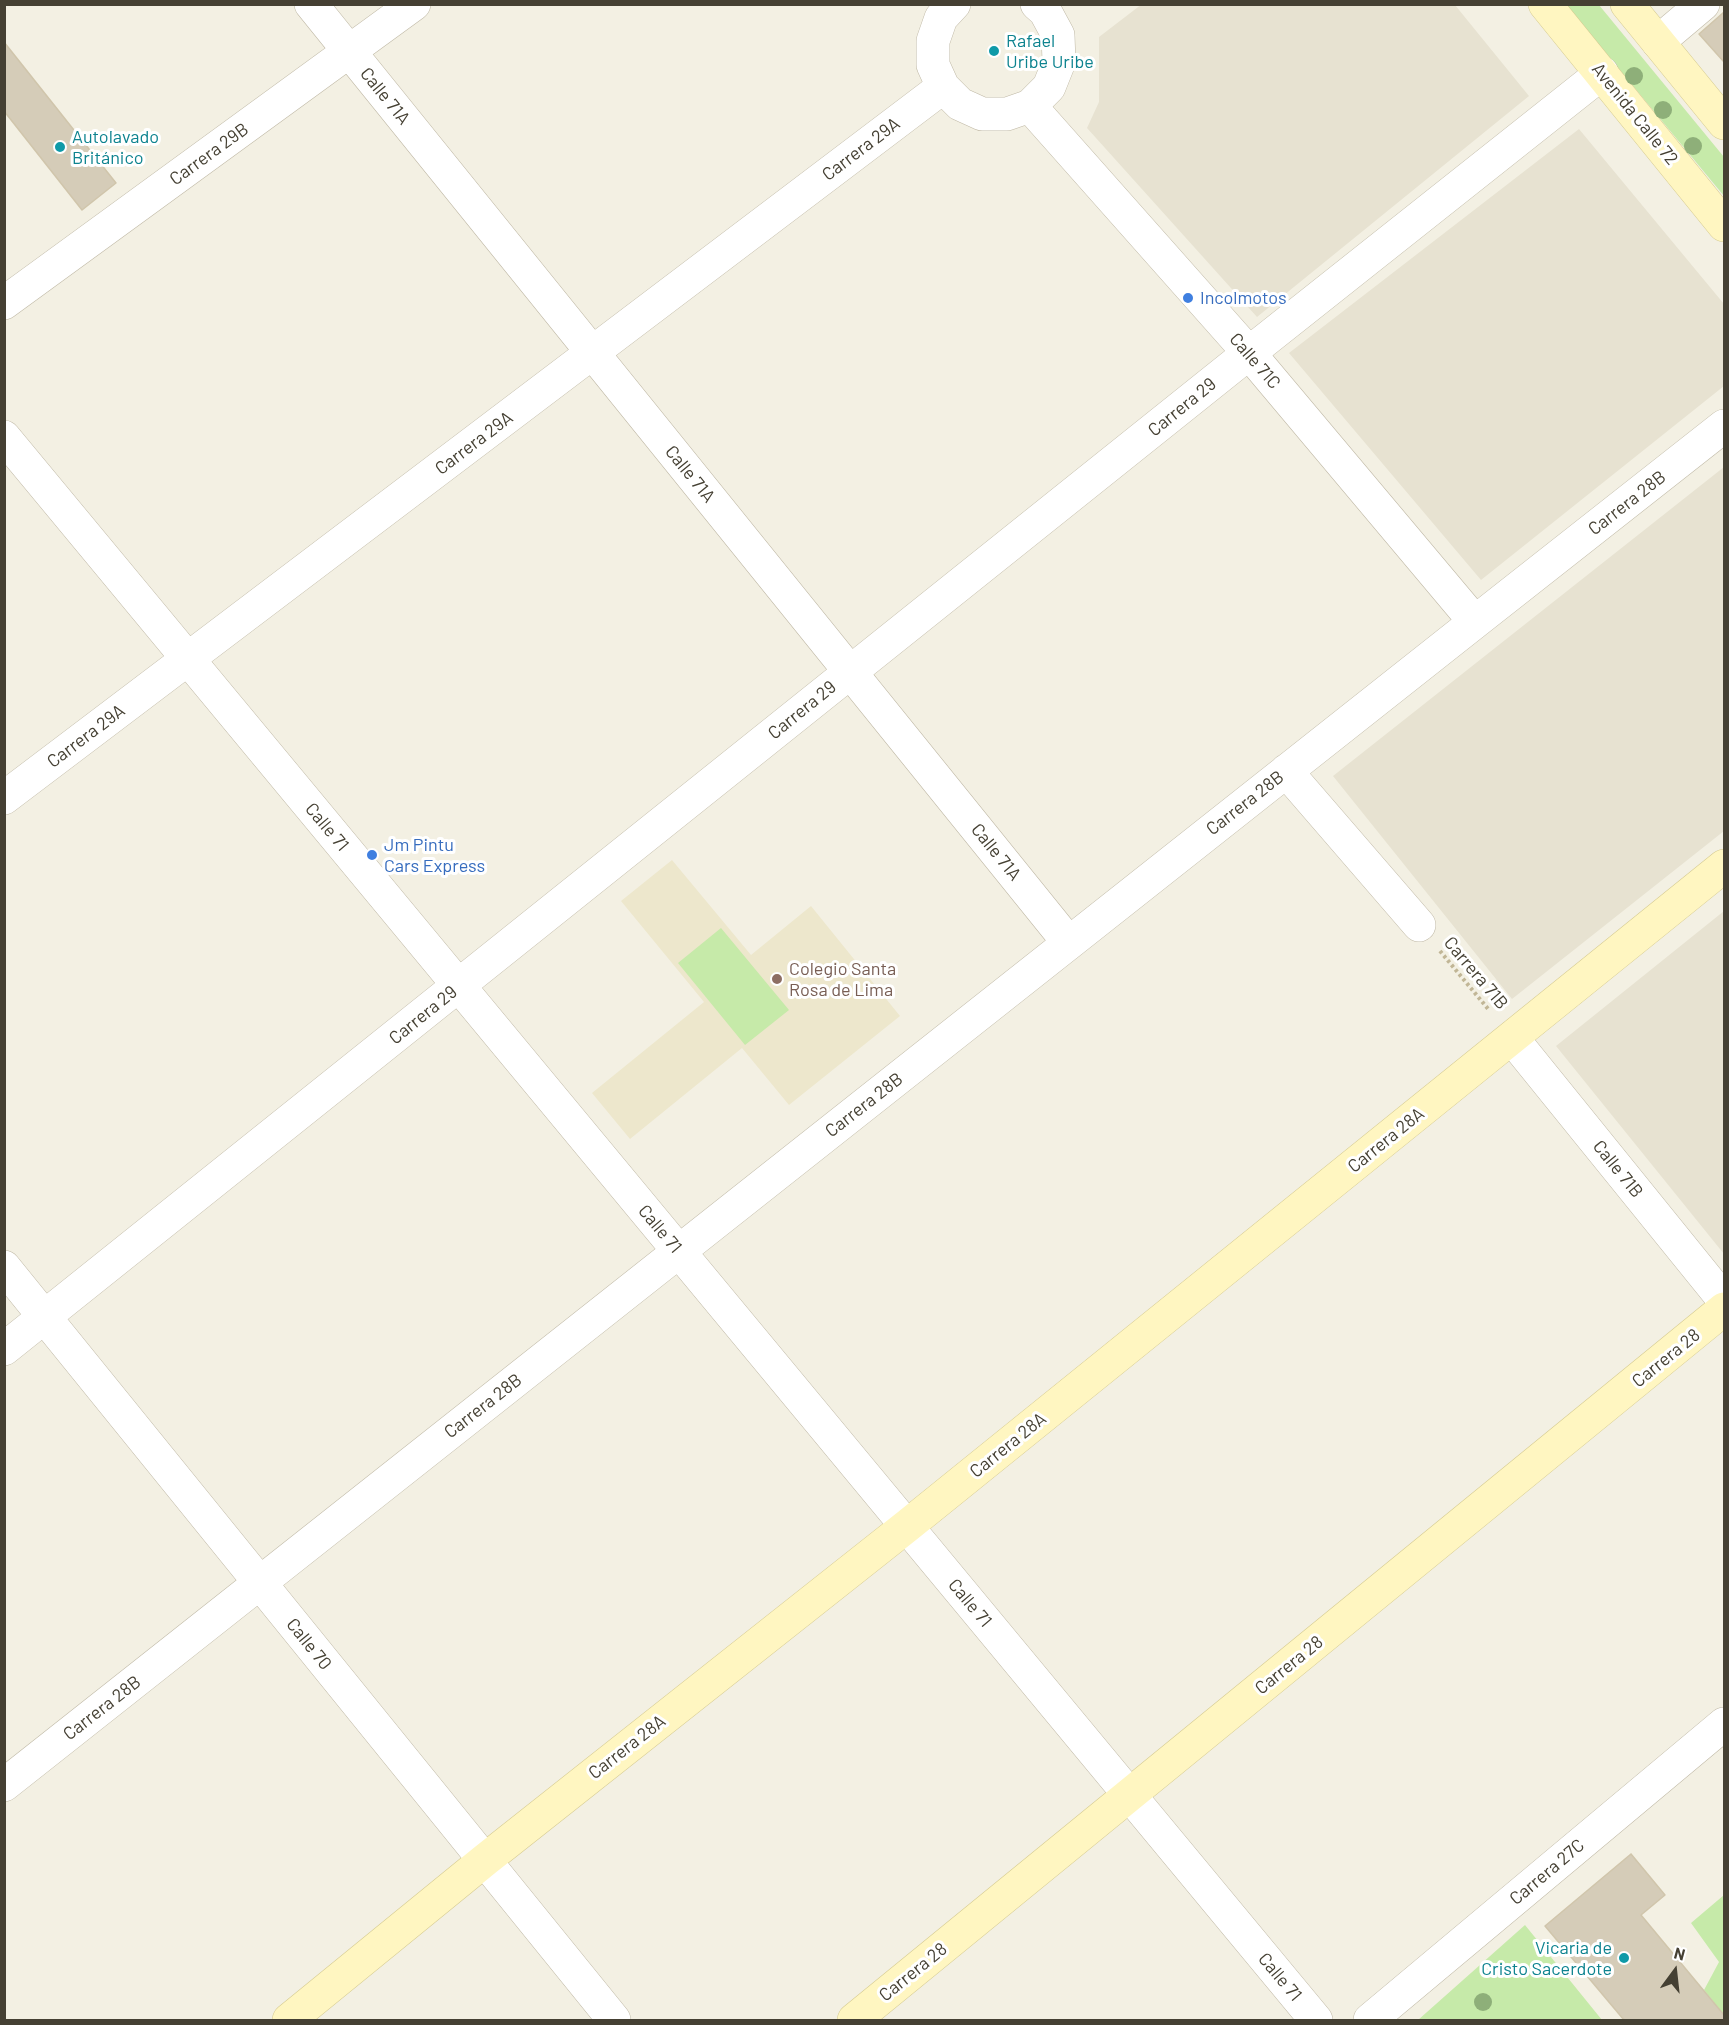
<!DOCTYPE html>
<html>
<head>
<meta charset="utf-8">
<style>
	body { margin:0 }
	#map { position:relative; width:1729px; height:2025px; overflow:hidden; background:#f3f0e3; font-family:Barlow,sans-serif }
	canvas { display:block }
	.frame { position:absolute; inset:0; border:6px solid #454033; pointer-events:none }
	.north { position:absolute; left:1645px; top:1941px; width:60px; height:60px; -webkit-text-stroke:4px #fff; paint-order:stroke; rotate:15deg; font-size:16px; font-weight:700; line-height:24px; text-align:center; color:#454033 }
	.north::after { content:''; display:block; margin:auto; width:21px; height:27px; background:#454033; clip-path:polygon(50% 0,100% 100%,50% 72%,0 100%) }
</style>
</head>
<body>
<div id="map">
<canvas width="1729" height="2025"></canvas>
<div class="frame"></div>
<div class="north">N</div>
</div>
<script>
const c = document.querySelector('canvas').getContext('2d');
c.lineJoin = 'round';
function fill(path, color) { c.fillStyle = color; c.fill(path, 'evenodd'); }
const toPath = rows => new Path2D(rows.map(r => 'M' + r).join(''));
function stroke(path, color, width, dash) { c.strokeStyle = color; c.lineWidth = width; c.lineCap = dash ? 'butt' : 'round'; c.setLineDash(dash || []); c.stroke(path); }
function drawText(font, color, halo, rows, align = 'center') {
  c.font = font + ' Barlow,sans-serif'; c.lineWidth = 6; c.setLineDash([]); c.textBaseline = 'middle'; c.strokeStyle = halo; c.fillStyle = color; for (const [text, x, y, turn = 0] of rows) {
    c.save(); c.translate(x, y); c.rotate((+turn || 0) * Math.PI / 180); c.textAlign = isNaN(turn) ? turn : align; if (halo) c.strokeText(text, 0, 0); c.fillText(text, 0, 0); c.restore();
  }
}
fill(toPath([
	[1142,4,1455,5,1529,96,1257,317,1087,128,1099,102,1099,37],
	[1579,129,1724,304,1724,386,1481,580,1289,353],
	[1724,467,1724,831,1512,999,1333,776],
	[1724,911,1724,1254,1556,1046]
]), '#e7e2d1');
fill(toPath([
	[672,860,751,955,811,906,900,1016,789,1105,742,1048,630,1139,592,1093,704,1002,621,901]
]), '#ede7cc');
fill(toPath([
	[1566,5,1599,5,1724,157,1724,196],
	[721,928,789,1010,745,1045,678,963],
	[1724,1895,1724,2015,1704,1990,1719,1962,1691,1923],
	[1525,1925,1602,2020,1418,2020]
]), '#c6eaa9');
const building = toPath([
	[1724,12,1724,62,1699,34,1724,12],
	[4,42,116,183,82,210,4,111,4,42],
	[1631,1854,1665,1895,1641,1915,1724,2015,1724,2020,1624,2020,1545,1926,1631,1854]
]);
fill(building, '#d5ccb8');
stroke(building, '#d0c5ab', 1.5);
const street = toPath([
	[311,4,1069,943],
	[954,4,941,18,933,41,933,65,943,87,960,104,982,114,1007,114,1030,106,1049,87,1059,62,1058,35,1045,11,1037,4],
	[1658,42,1703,4],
	[1030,106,1249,353,1475,622],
	[4,303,414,4],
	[4,437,1316,2020],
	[1286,771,1419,925],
	[4,798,943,87],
	[1512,1038,1724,1300],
	[4,1267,614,2020],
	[4,1349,1249,353,1602,73],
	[4,1785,1475,622,1724,426],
	[1370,2020,1724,1724]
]);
const secondary = toPath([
	[1545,4,1724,225],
	[1627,4,1724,123],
	[289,2020,485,1860,907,1526,1724,866],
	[854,2020,1724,1309]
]);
stroke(street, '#bfb8a5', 34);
stroke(secondary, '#d5ca90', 34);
stroke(toPath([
	[1440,951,1489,1010]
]), '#c1b696', 4, [3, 3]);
stroke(street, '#fff', 33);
stroke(secondary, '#fff6c1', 33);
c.fillStyle = '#8eaf79';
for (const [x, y] of [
	[1634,76],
	[1663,110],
	[1693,146],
	[1483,2002]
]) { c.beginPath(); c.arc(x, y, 9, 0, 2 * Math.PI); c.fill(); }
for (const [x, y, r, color] of [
	[994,51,6,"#0f9aa8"],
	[60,147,6,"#0f9aa8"],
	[1188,298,6,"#3f7fe0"],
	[372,855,6,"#3f7fe0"],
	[777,979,6,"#8d6e63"],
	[1624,1958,6,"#0f9aa8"]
]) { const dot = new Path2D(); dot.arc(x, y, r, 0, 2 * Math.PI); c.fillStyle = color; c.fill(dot); stroke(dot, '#fff', 2); }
drawText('18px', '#0d838f', '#fff', [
	["Rafael",1006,41],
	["Uribe Uribe",1006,62],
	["Autolavado",72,137],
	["Británico",72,158],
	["Vicaria de",1612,1948,"right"],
	["Cristo Sacerdote",1612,1969,"right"]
], 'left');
drawText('18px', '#454033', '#fff', [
	["Calle 71A",385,96,51],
	["Avenida Calle 72",1635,114,51],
	["Carrera 29A",861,149,-37],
	["Carrera 29B",209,154,-36],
	["Calle 71C",1255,361,49],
	["Carrera 29",1182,407,-39],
	["Carrera 29A",474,443,-37],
	["Calle 71A",690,474,51],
	["Carrera 28B",1627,503,-38],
	["Carrera 29",802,710,-39],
	["Carrera 29A",86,736,-37],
	["Carrera 28B",1245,803,-38],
	["Calle 71",327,827,50],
	["Calle 71A",996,852,51],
	["Carrera 71B",1476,973,50],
	["Carrera 29",423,1015,-39],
	["Carrera 28B",864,1105,-38],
	["Carrera 28A",1386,1140,-39],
	["Calle 71B",1618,1169,51],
	["Calle 71",660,1229,50],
	["Carrera 28",1666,1358,-39],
	["Carrera 28B",483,1406,-38],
	["Carrera 28A",1008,1445,-39],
	["Calle 71",970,1603,50],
	["Calle 70",309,1644,51],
	["Carrera 28",1289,1665,-39],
	["Carrera 28B",102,1708,-38],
	["Carrera 28A",627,1747,-38],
	["Carrera 27C",1547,1872,-40],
	["Carrera 28",913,1972,-39],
	["Calle 71",1280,1977,50]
]);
drawText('18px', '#366cbe', '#fff', [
	["Incolmotos",1200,298],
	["Jm Pintu",384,845],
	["Cars Express",384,866]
], 'left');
drawText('18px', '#785e54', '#fff', [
	["Colegio Santa",789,969],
	["Rosa de Lima",789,990]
], 'left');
</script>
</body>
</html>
